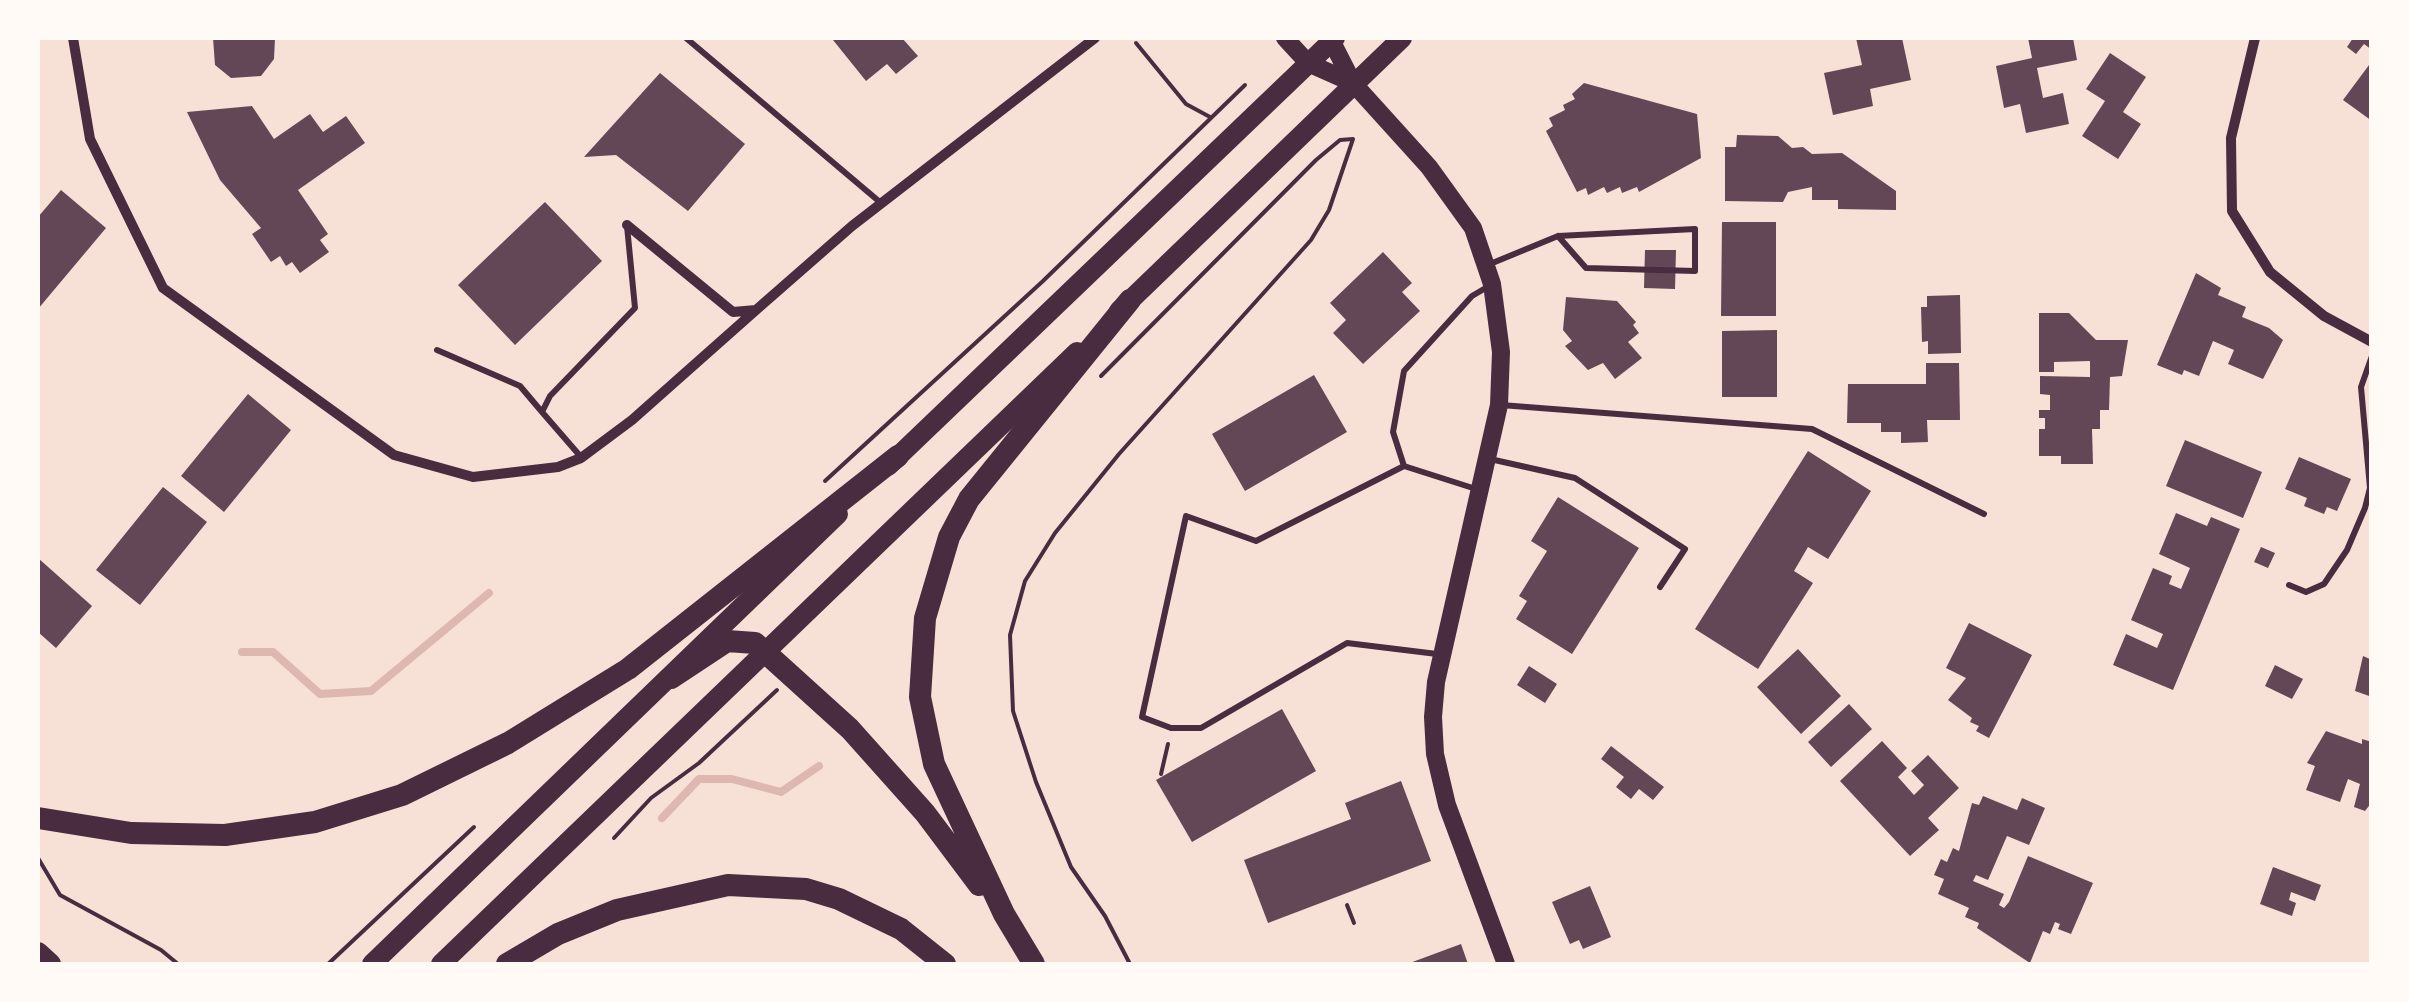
<!DOCTYPE html>
<html>
<head>
<meta charset="utf-8">
<style>
	body { margin:0 }
	#map { position:relative; width:2409px; height:1002px; overflow:hidden; background:#f7e1d7; font-family:Karla,sans-serif }
	canvas { display:block }
	.frame { position:absolute; inset:0; border:40px solid #fffaf5; pointer-events:none }
</style>
</head>
<body>
<div id="map">
<canvas width="2409" height="1002"></canvas>
<div class="frame"></div>
</div>
<script>
const c = document.querySelector('canvas').getContext('2d');
c.lineJoin = 'round';
const toPath = rows => new Path2D(rows.map(r => 'M' + r).join(''));
function stroke(path, color, width, dash) { c.strokeStyle = color; c.lineWidth = width; c.lineCap = dash ? 'butt' : 'round'; c.setLineDash(dash || []); c.stroke(path); }
function fill(path, color) { c.fillStyle = color; c.fill(path, 'evenodd'); }
stroke(toPath([
	[242,652,273,652,320,694,371,691,489,593],
	[662,818,699,779,732,779,781,792,819,766]
]), '#dcb8b0', 8);
fill(toPath([
	[213,38,275,38,274,59,261,76,231,78,215,65],
	[836,38,902,38,918,56,896,74,887,64,866,81,833,40],
	[1856,38,1902,38,1911,80,1870,89,1873,106,1833,115,1824,73,1862,65],
	[2028,38,2073,38,2077,60,2037,68,2043,98,2063,93,2069,124,2026,133,2020,104,2004,108,1996,66,2032,58],
	[2353,38,2372,38,2372,50,2364,44,2356,54,2347,47],
	[2110,53,2146,77,2123,112,2141,124,2118,159,2082,136,2105,101,2086,89],
	[2372,61,2372,121,2343,100],
	[660,73,745,144,688,211,616,155,584,157],
	[1584,83,1697,114,1701,158,1639,192,1637,187,1622,193,1620,187,1607,193,1604,187,1588,195,1586,188,1577,192,1546,131,1553,126,1549,118,1565,110,1563,105,1575,99,1572,94],
	[252,106,274,139,310,114,323,132,346,116,365,143,298,190,328,234,320,240,329,252,300,273,292,262,286,266,280,256,271,262,252,234,261,228,220,180,187,112],
	[1737,135,1778,136,1792,148,1803,147,1812,154,1842,153,1896,191,1896,210,1838,209,1838,200,1812,200,1812,187,1788,192,1783,202,1725,201,1725,147,1736,147],
	[61,190,106,228,38,309,38,217],
	[545,202,602,261,515,345,458,285],
	[1722,222,1776,222,1776,316,1721,316],
	[1645,250,1676,250,1675,289,1644,288],
	[1383,252,1412,283,1402,292,1420,311,1363,364,1333,333,1346,320,1330,303],
	[2196,273,2221,288,2218,295,2246,307,2242,317,2269,328,2283,340,2263,379,2228,364,2234,350,2213,341,2199,376,2184,370,2182,375,2157,365],
	[1960,295,1961,353,1928,354,1928,341,1922,342,1921,307,1927,307,1927,296],
	[1566,297,1617,301,1636,322,1633,325,1639,333,1628,342,1642,358,1615,379,1603,363,1588,370,1565,346,1572,341,1563,330],
	[2039,313,2069,313,2096,340,2128,340,2122,376,2110,377,2109,410,2100,410,2100,429,2092,429,2093,464,2061,464,2061,456,2039,456,2039,429,2045,429,2045,418,2039,418,2039,410,2050,410,2050,395,2040,394,2040,376,2090,377,2090,361,2054,362,2054,372,2039,372],
	[1777,330,1777,397,1722,397,1722,331],
	[1926,363,1959,363,1960,420,1927,420,1928,442,1901,443,1901,432,1881,432,1881,423,1847,423,1848,384,1926,384],
	[1314,375,1347,432,1245,491,1212,434],
	[248,394,291,430,224,512,181,476],
	[2185,440,2262,472,2243,518,2166,486],
	[1808,451,1871,491,1828,559,1808,547,1794,571,1813,583,1758,669,1695,629],
	[2299,457,2351,479,2337,511,2327,507,2324,514,2304,506,2307,498,2285,489],
	[163,487,207,522,140,605,96,570],
	[1558,497,1639,548,1572,654,1516,619,1527,601,1519,596,1547,551,1531,541],
	[2176,513,2207,526,2211,517,2240,529,2173,690,2113,665,2126,634,2157,648,2163,634,2131,620,2153,568,2172,576,2169,584,2181,589,2190,568,2159,554],
	[2261,547,2275,553,2268,568,2254,562],
	[38,558,92,606,56,648,38,632],
	[1969,623,2032,655,1989,738,1976,731,1979,726,1970,722,1972,718,1948,700,1966,678,1946,668],
	[1798,649,1841,696,1801,734,1757,687],
	[2363,656,2372,660,2372,697,2355,691],
	[2275,665,2303,679,2292,699,2265,686],
	[1529,666,1557,684,1545,703,1517,685],
	[1849,704,1872,729,1831,767,1808,742],
	[1282,709,1316,771,1192,842,1156,780],
	[2326,731,2362,744,2362,739,2372,742,2372,802,2365,811,2354,807,2360,784,2348,779,2340,802,2306,790,2315,766,2307,763],
	[1882,741,1907,768,1898,777,1914,795,1924,785,1911,771,1928,755,1959,788,1928,818,1939,830,1910,856,1840,781],
	[1611,746,1664,787,1653,800,1639,789,1631,799,1616,787,1624,777,1601,759],
	[1401,781,1431,861,1268,923,1244,860,1351,819,1345,803],
	[1983,796,2017,810,2022,798,2045,808,2029,845,2007,836,1988,880,1976,875,1973,881,2004,894,1999,905,2004,908,2009,902,2028,856,2093,883,2071,934,2058,929,2060,924,2055,922,2050,934,2043,931,2030,963,1977,928,1979,923,1965,917,1969,908,1938,894,1944,879,1934,875,1941,859,1947,862,1953,848,1959,851,1972,803,1979,805],
	[2273,867,2321,885,2315,901,2291,892,2289,900,2296,903,2292,916,2260,904],
	[1590,886,1611,937,1583,949,1579,940,1570,944,1552,902],
	[1461,944,1468,964,1407,964]
]), '#644757');
stroke(toPath([
	[1136,43,1186,104,1210,117],
	[1101,376,1316,160,1340,140,1353,139,1329,210,1311,240,1119,454,1055,533,1025,581,1010,635,1013,711,1036,782,1071,867,1105,916,1130,964],
	[825,481,1043,281,1245,85],
	[1161,774,1168,744],
	[614,838,651,798,699,763,777,690],
	[38,858,60,895,161,950,178,964],
	[1347,905,1354,923],
	[328,964,474,827]
]), '#4a2c40', 4);
stroke(toPath([
	[686,38,881,203],
	[1490,264,1558,236,1695,229,1695,271,1586,268,1558,236],
	[437,350,520,386,542,412],
	[1501,405,1812,429,1984,514],
	[581,457,542,412,550,396,635,308,627,226],
	[1490,459,1575,478,1685,549,1660,587],
	[1404,466,1393,432,1404,371,1472,296,1489,286],
	[2289,585,2306,592,2324,584,2347,550,2365,508,2370,488,2361,387,2372,356],
	[1437,654,1347,643,1201,728,1171,728,1142,717,1186,516,1256,541,1404,466,1476,489]
]), '#4a2c40', 6);
stroke(toPath([
	[73,38,90,139,163,288,394,455,473,477,558,467,581,458,632,420,756,310],
	[2255,38,2231,138,2232,211,2270,272,2324,316,2372,342],
	[627,225,733,312,756,310,852,226,1095,38]
]), '#4a2c40', 10);
stroke(toPath([
	[1285,38,1308,63,1353,83],
	[1330,38,1353,83,1429,167,1473,228,1492,284,1501,352,1499,405,1436,682,1433,717,1435,754,1447,805,1506,964]
]), '#4a2c40', 18);
stroke(toPath([
	[1119,311,1402,38],
	[888,466,1335,38],
	[372,964,838,514],
	[441,964,1077,352]
]), '#4a2c40', 20);
stroke(toPath([
	[671,678,727,641,755,643,850,729,925,813,979,885],
	[38,818,131,833,225,835,315,822,402,795,508,743,628,669,898,456],
	[38,953,50,964],
	[507,964,558,934,617,910,728,885,806,889,839,899,901,929,945,964],
	[1034,964,1004,914,934,764,920,697,925,618,949,537,969,499,1130,300]
]), '#4a2c40', 22);
</script>
</body>
</html>
